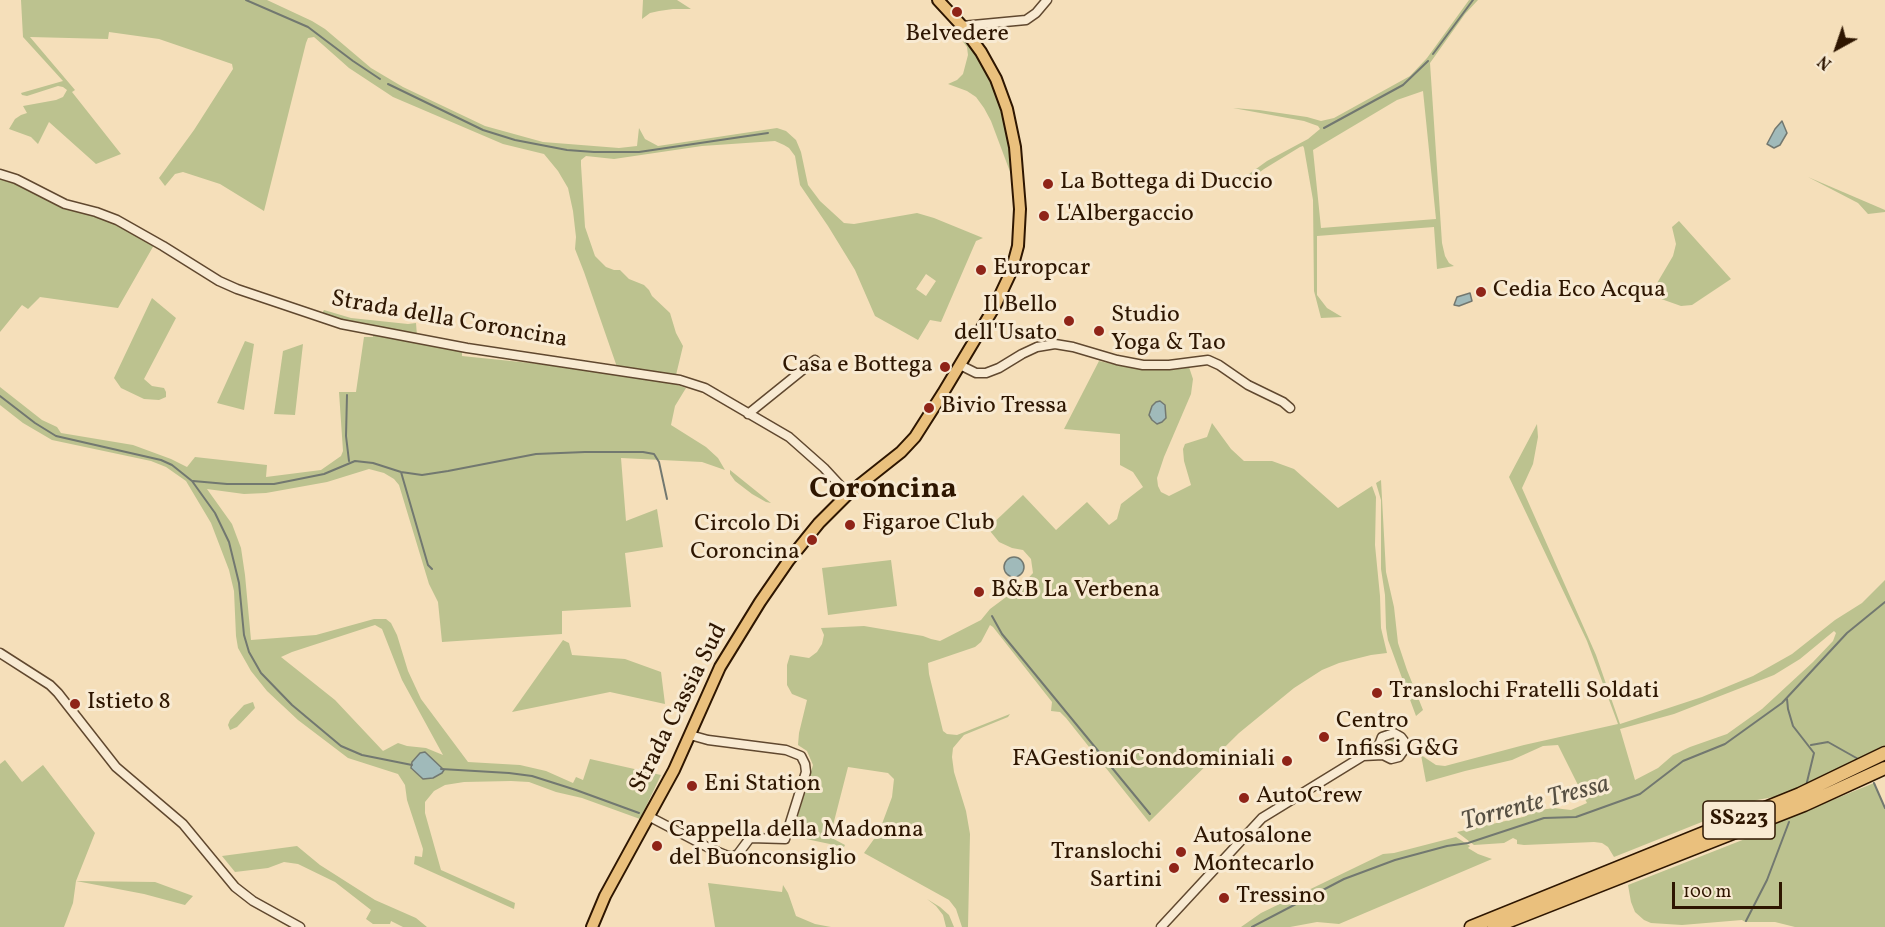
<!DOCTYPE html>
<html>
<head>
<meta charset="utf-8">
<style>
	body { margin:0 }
	#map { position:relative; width:1885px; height:927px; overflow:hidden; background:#f5dfba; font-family:Vollkorn,serif }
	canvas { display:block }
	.north { position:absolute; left:1807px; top:18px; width:60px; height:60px; -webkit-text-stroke:4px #f8ead2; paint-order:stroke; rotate:220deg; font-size:16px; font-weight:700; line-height:24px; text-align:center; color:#2e1601 }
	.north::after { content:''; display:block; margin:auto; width:21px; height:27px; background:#2e1601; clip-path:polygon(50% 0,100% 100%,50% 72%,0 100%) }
	.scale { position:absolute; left:1672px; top:882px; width:110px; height:27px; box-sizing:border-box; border:3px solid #2e1601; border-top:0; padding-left:8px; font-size:18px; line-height:21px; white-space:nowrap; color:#2e1601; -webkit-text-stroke:4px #f8ead2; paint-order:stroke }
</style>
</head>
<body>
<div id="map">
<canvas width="1885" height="927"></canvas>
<div class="north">N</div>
<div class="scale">100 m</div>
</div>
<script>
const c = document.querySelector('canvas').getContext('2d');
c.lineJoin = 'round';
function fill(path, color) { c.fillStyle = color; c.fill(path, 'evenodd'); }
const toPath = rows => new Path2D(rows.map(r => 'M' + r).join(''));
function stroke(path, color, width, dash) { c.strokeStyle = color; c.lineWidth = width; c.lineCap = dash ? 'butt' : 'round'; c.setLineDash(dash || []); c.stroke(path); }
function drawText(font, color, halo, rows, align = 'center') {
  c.font = font + ' Vollkorn,serif'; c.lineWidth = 6; c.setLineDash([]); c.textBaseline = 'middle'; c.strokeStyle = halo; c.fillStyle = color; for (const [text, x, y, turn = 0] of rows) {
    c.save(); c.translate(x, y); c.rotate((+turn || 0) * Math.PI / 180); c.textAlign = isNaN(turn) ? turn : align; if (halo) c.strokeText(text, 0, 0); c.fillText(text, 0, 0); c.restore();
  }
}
fill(toPath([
	[21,0,267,0,312,21,325,29,371,68,403,87,485,126,543,142,619,148,637,146,639,128,645,139,658,146,777,128,786,131,796,140,801,152,808,185,820,201,844,223,854,224,917,213,934,218,983,238,976,241,941,322,930,320,918,340,875,316,855,270,828,226,800,185,795,156,789,148,784,145,775,141,702,146,614,159,586,156,581,160,581,165,585,227,595,256,606,267,614,270,620,270,629,279,644,285,649,290,652,296,670,313,676,333,683,346,676,375,617,367,584,272,575,249,576,237,573,211,568,188,558,171,544,154,503,144,393,97,349,68,314,37,308,38,306,43,264,211,220,184,183,172,175,174,165,186,159,178,194,130,233,69,232,64,159,39,109,32,108,39,30,37,75,90,72,92,121,154,96,164,49,122,38,144,31,137,9,129,15,119,21,115,27,113,23,106,56,100,63,97,67,90,63,87,58,86,27,96,22,95,21,93,63,81,23,37],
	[926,274,936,281,926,296,916,289],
	[643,0,677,0,691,9,673,9,659,11,650,13,642,19],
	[1469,0,1478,0,1465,14,1430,63,1442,243,1445,256,1449,263,1454,266,1437,269,1434,227,1317,236,1317,295,1327,308,1342,317,1321,318,1314,291,1313,200,1304,148,1303,146,1300,147,1264,169,1236,190,1234,185,1267,161,1308,139,1320,129,1318,126,1304,121,1233,108,1259,110,1307,117,1321,121,1334,118,1410,76,1427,58],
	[1423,91,1436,219,1321,228,1313,150,1397,100],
	[955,25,972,46,987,71,996,93,1006,132,1015,185,991,121,984,108,976,97,967,91,948,84,957,80,963,74,968,55,967,47,952,27],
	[1808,177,1885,210,1885,212,1868,214,1858,203],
	[0,179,19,185,80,211,116,224,154,245,118,308,40,297,28,309,22,305,0,332],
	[1679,221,1731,279,1692,305,1681,306,1650,295,1673,256,1676,244,1672,227],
	[152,298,176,318,144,379,152,386,164,388,166,392,166,397,159,400,144,399,121,388,114,378],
	[324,310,351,318,408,324,416,323,417,336,321,315],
	[373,334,462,351,462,356,589,369,643,377,675,384,686,388,675,406,671,425,706,447,718,458,725,470,702,462,621,458,626,521,657,509,663,547,625,553,631,607,562,611,562,634,442,642,438,602,429,584,399,485,394,479,384,473,369,469,327,482,266,493,244,494,207,489,232,524,241,548,245,575,251,640,316,635,374,619,386,619,391,623,397,635,408,671,421,699,468,762,520,765,546,771,573,783,576,777,583,780,590,759,661,775,640,819,582,798,556,792,529,782,511,781,464,782,445,785,434,791,425,802,425,813,441,870,515,903,514,909,414,864,415,856,422,857,423,849,407,800,405,785,398,774,348,758,298,720,267,691,251,671,238,648,236,636,234,591,229,570,211,523,186,481,166,467,151,461,52,440,23,423,0,405,0,387,42,420,57,427,61,433,133,445,171,459,187,467,195,457,267,465,266,477,321,470,341,456,343,451,339,392,356,392,364,337,373,337],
	[375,625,382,629,402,680,443,755,426,748,407,746,398,743,383,751,335,700,281,657,292,652],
	[425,752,443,770,423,779,411,769,412,762],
	[245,341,254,344,244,410,217,403],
	[303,344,295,415,274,414,283,351],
	[1099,361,1121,366,1156,370,1172,370,1189,367,1193,379,1191,394,1164,457,1157,478,1158,486,1161,492,1169,496,1191,485,1184,461,1183,449,1185,444,1207,437,1212,423,1231,449,1244,461,1272,461,1294,469,1338,508,1372,486,1376,497,1375,545,1380,596,1381,628,1387,653,1371,655,1339,663,1322,670,1294,688,1239,733,1149,822,1066,718,1060,712,1051,711,1052,702,993,627,990,625,981,642,975,647,928,663,929,674,943,731,947,734,957,735,1010,714,1008,717,964,735,953,748,952,757,954,772,966,811,970,834,968,927,962,927,956,909,949,900,864,853,879,832,892,797,894,779,888,773,848,767,830,837,845,845,844,847,792,836,813,765,807,751,798,745,799,733,807,700,792,694,787,685,787,665,790,655,809,658,817,652,822,644,824,635,821,628,864,626,923,636,931,639,940,641,981,620,990,609,1021,586,1033,573,1031,559,1023,550,1012,548,999,542,990,531,989,527,1023,495,1056,530,1087,502,1109,525,1117,519,1121,504,1143,487,1133,472,1120,465,1120,434,1064,429],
	[1537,424,1538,437,1533,464,1522,488,1596,655,1620,724,1702,697,1753,676,1792,654,1835,620,1862,603,1885,580,1885,745,1863,756,1865,759,1790,794,1757,800,1614,857,1608,847,1602,843,1594,842,1524,845,1517,844,1517,840,1513,838,1504,843,1474,845,1457,832,1523,817,1540,810,1554,808,1571,810,1587,803,1558,745,1543,746,1512,760,1465,771,1426,782,1421,755,1436,765,1445,766,1524,745,1618,724,1587,641,1509,477],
	[1834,631,1836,633,1833,641,1813,662,1762,709,1727,734,1690,747,1673,755,1658,768,1635,780,1620,729,1674,714,1774,675,1800,659],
	[730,470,771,503,766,502,752,494,735,481,730,474],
	[1381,480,1386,572,1394,607,1398,643,1407,670,1423,710,1416,716,1388,640,1386,628,1385,595,1381,569,1381,500,1376,483],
	[891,560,897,606,828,615,822,568],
	[563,640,569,643,572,655,625,659,661,672,665,704,610,692,512,712],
	[253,702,255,708,237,727,230,730,228,725,230,720,244,705],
	'1383 746a9 9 0 1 1 18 0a9 9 0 1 1-18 0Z',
	[5,760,22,782,43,765,95,833,76,881,155,882,193,896,185,905,144,894,76,881,73,903,64,927,0,927,0,764],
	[1874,783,1885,808,1885,927,1795,927,1775,922,1745,922,1742,920,1682,925,1651,923,1644,920,1635,912,1631,902,1628,885,1745,839,1786,819],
	[1456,837,1470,846,1468,848,1478,854,1492,859,1339,924,1317,922,1290,927,1241,927,1261,913,1383,854,1394,853],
	[297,846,320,865,375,900,416,918,427,927,403,927,391,921,390,924,373,924,366,919,371,910,335,882,298,864,284,862,268,868,235,872,222,856],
	[708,883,782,892,783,885,788,893,796,916,815,924,831,927,715,927],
	[927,899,940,907,949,915,954,927,946,927,943,915,936,906]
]), '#bcc28f');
const water = toPath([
	[1782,121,1787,133,1780,145,1774,148,1767,144,1775,129,1782,121],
	[1470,293,1472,301,1459,306,1454,305,1457,297,1470,293],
	[1160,401,1165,405,1166,418,1162,422,1157,424,1152,420,1149,415,1152,406,1156,402,1160,401],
	'1004 567a10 10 0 1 1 20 0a10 10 0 1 1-20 0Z',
	[425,752,444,770,442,773,433,778,423,779,411,768,412,762,420,753,425,752]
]);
fill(water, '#a0baba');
stroke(water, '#727870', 1.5);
stroke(toPath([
	[246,0,308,27,353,61,380,79],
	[1433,54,1473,0],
	[388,84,483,130,515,140,567,150,594,152,639,152,768,133],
	[1324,128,1403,85,1428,61],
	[347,395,346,436,349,461],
	[0,396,35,423,56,436,161,460,172,465,192,481,215,513,229,542,239,583,244,635,249,652,261,673,292,705,341,746,362,755,412,765],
	[401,472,428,565,432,569],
	[193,481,227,484,274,484,324,474,355,461,373,463,401,472,422,475,448,471,536,454,585,452,643,452,654,454,659,462,667,499],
	[992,616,1002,634,1150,814],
	[1787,699,1788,709,1793,726,1814,753,1806,786],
	[1811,745,1828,742,1860,760],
	[441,769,509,773,532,776,576,790,639,813],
	[1874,783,1885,808],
	[1746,921,1767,880,1789,822],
	[1252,927,1344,879,1395,860,1447,846,1468,843,1544,818,1576,817,1640,794,1683,761,1725,744,1782,703,1847,633,1885,602]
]), '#727870', 2);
const minor = toPath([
	[962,26,1026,20,1036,13,1047,0],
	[0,174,16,179,65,204,96,212,117,220,163,246,219,281,237,289,341,324,467,348,680,380,705,388,789,437,824,468,848,494],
	[960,365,976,373,986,373,999,368,1022,354,1037,347,1055,344,1073,347,1117,360,1143,365,1169,365,1208,360,1219,365,1248,385,1283,402,1290,408],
	[748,414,815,360],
	[0,653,50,685,58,693,116,767,183,824,235,887,253,901,300,927],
	[1363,756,1383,755,1391,759,1399,757,1404,750,1404,741,1401,737,1394,733,1382,737,1379,745,1383,755],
	[650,817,711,849,728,856,734,856,738,854,750,838,785,839,806,772,805,764,801,756,786,750,708,740,690,735],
	[1161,927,1262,818,1363,756,1379,745]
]);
const major = toPath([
	[592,927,605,896,674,770,720,667,760,602,789,560,819,523,848,494,901,452,915,437,943,393,995,306,1011,272,1018,246,1020,209,1015,147,1007,109,996,79,981,52,962,26,938,0]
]);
const highway = toPath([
	[1471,927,1800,794,1885,753],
	[1494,927,1804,805,1885,768]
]);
stroke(minor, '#60482f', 11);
stroke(major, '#2e1601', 14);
stroke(highway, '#2e1601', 15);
stroke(minor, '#f8ead2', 8);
stroke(major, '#eac07d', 10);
stroke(highway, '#eac07d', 12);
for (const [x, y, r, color] of [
	[957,12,6,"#8f2418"],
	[1048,184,6,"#8f2418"],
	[1044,216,6,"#8f2418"],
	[981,270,6,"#8f2418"],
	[1481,292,6,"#8f2418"],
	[1069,321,6,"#8f2418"],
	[1099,331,6,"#8f2418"],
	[945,367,6,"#8f2418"],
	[929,408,6,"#8f2418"],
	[850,525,6,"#8f2418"],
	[812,540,6,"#8f2418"],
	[979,592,6,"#8f2418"],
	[1377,693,6,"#8f2418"],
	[75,704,6,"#8f2418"],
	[1324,737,6,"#8f2418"],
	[1287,761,6,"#8f2418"],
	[692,786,6,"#8f2418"],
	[1244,798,6,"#8f2418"],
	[657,846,6,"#8f2418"],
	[1181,852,6,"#8f2418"],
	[1174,868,6,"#8f2418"],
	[1224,898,6,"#8f2418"]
]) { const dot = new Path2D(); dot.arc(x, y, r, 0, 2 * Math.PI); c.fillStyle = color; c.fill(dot); stroke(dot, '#f8ead2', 2); }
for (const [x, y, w] of [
	[1739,820,72]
]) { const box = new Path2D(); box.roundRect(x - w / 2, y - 19, w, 38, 4.5); c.fillStyle = '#f8ead2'; c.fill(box); stroke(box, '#2e1601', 1.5); }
drawText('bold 22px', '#2e1601', null, [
	["SS223",1739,820]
]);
drawText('24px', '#2e1601', '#f8ead2', [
	["Belvedere",957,36,"center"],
	["La Bottega di Duccio",1060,184],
	["L'Albergaccio",1056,216],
	["Europcar",993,270],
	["Cedia Eco Acqua",1493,292],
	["Il Bello",1057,307,"right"],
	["dell'Usato",1057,335,"right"],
	["Studio",1111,317],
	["Yoga & Tao",1111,345],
	["Casa e Bottega",933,367,"right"],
	["Bivio Tressa",941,408],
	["Figaroe Club",862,525],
	["Circolo Di",800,526,"right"],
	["Coroncina",800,554,"right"],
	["B&B La Verbena",991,592],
	["Translochi Fratelli Soldati",1389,693],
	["Istieto 8",87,704],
	["Centro",1336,723],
	["Infissi G&G",1336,751],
	["FAGestioniCondominiali",1275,761,"right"],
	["Eni Station",704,786],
	["AutoCrew",1256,798],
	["Cappella della Madonna",669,832],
	["del Buonconsiglio",669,860],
	["Autosalone",1193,838],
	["Montecarlo",1193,866],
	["Translochi",1162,854,"right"],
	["Sartini",1162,882,"right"],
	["Tressino",1236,898]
], 'left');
drawText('24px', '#2e1601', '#f8ead2', [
	["Strada della Coroncina",449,321,10],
	["Strada Cassia Sud",680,709,-63]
]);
drawText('italic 26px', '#564f42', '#f8ead2', [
	["Torrente Tressa",1536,805,-15]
]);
drawText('bold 30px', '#2e1601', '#f8ead2', [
	["Coroncina",883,491]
]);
</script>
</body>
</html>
